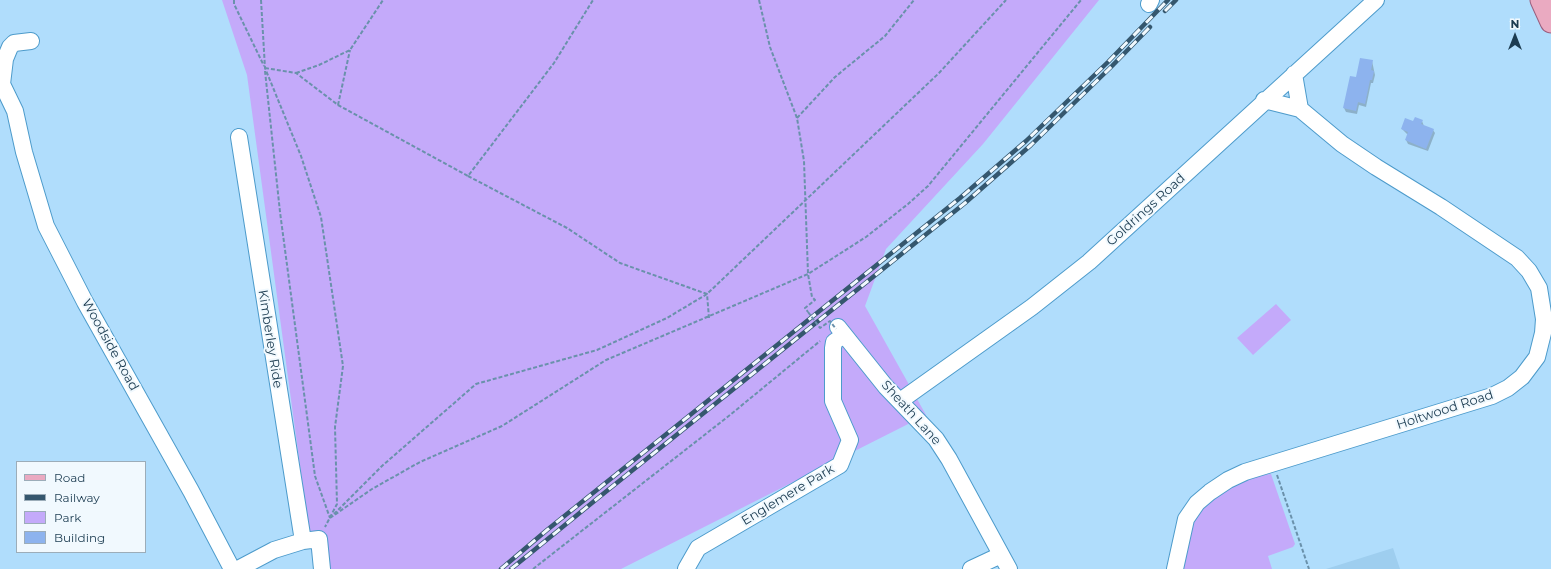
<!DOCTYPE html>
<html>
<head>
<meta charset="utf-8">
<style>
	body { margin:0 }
	#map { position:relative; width:1551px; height:569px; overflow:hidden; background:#b0ddfc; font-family:Montserrat,sans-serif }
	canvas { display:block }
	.legend { position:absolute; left:16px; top:461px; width:130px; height:92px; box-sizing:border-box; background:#f1f9fe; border:1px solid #9cadb9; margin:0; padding:5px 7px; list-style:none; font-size:12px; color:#1c3c51 }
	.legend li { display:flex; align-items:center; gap:8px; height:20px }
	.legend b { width:20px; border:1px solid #9cadb9 }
	.north { position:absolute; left:1495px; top:16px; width:40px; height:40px; -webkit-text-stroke:3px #f1f9fe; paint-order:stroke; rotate:0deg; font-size:11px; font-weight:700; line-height:16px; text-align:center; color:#1c3c51 }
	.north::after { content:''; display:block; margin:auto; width:14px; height:18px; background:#1c3c51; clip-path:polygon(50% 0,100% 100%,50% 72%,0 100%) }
</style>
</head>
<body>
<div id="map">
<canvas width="1551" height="569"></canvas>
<ul class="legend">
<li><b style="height:5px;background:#eaaac1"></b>Road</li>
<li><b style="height:5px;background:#35576e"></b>Railway</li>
<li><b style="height:11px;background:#c4aafa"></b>Park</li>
<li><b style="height:11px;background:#8db3ee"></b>Building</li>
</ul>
<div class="north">N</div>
</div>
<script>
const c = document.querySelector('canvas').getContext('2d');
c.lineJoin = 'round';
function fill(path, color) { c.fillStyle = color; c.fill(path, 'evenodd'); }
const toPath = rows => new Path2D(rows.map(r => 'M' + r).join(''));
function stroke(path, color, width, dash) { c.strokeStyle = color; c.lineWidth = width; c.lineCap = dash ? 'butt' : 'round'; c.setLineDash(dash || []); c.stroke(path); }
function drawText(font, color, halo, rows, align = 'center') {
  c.font = font + ' Montserrat,sans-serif'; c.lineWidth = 4; c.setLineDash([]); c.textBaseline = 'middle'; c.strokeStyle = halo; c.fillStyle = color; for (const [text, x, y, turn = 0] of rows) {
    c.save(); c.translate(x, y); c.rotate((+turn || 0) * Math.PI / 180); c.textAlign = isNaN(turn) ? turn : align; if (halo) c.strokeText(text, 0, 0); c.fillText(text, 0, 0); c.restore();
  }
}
fill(toPath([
	[1393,548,1400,569,1326,569]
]), '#9eceef');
fill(toPath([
	[222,0,1099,0,983,144,886,249,865,306,926,415,621,569,314,569,247,75],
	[1276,304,1291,320,1253,355,1237,338],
	[1271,474,1295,544,1293,547,1268,556,1272,569,1182,569,1188,534,1199,512,1223,491,1259,475]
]), '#c4aafa');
fill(toPath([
	[1372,61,1375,75,1373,83,1371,83,1366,107,1359,105,1357,114,1346,112,1344,108,1357,78],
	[1422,121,1424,126,1433,130,1435,133,1428,151,1408,144,1406,140,1408,135,1402,129,1414,122]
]), '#0003');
fill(toPath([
	[1360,58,1373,60,1371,70,1374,71,1372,80,1370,80,1365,104,1358,102,1356,111,1343,108,1350,76,1356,77],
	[1415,117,1423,120,1421,124,1434,129,1426,149,1405,140,1408,132,1401,129,1405,118,1413,121]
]), '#8db3ee');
const minor = toPath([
	[1149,4,1151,0],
	[1294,74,1300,109],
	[0,80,15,111,24,152,46,226,85,302,191,491,232,569],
	[2,84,5,59,10,47,14,43,31,41],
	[239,137,303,541],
	[838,327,886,387,936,439,949,459,1009,569],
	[900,401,1032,307,1089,262,1376,0],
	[238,569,274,550,303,541,319,539,322,569],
	[686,569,698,548,840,465,850,440,833,401,833,348,834,342,844,335],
	[971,569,1001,555],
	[1175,569,1186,519,1197,503,1210,492,1228,480,1245,472,1492,396,1508,388,1522,377,1537,357,1543,333,1544,319,1539,288,1529,271,1517,258,1441,207,1376,167,1342,144,1300,109,1264,100]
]);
const major = toPath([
	[1541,0,1551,22]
]);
stroke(minor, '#4d9bcb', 18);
stroke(major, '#995e7e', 23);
stroke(toPath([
	[234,0,234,4,264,66],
	[261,0,265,68,301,156,321,217,343,366,335,427,337,504,325,527],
	[759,0,770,47,797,118,804,161,808,274,812,297,815,300,805,308,808,312],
	[265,68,296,73,338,105,468,176,554,63,593,0],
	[265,71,280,212,315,476,330,518],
	[296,73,319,65,350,50,383,0],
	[338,105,350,50],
	[797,118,835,77,885,36,914,0],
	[468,176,567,228,620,263,707,294,709,318],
	[1277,475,1309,569],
	[334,514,382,466,476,384,597,350,667,318,707,294,939,73,1006,0],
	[330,518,372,489,420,462,502,426,606,360,808,274,866,237,908,204,928,186,1081,0],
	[533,569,730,415,820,341]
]), '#6a91ab', 2, [4, 2]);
stroke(minor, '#fff', 16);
stroke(major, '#eaaac1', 21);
const rail = toPath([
	[1165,11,1176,0],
	[501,569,547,530,960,198,1026,141,1108,62,1168,0],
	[511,569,598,498,965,203,1031,145,1112,66,1150,27]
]);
stroke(rail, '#35576e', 4.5);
stroke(rail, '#f1f9fe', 3, [9]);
stroke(toPath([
	[808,312,820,328,830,321,836,329]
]), '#6a91ab', 2, [4, 2]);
drawText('13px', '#1c3c51', '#f1f9fe', [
	["Goldrings Road",1146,210,-42],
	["Kimberley Ride",270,339,81],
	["Woodside Road",110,345,61],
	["Holtwood Road",1445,410,-18],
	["Sheath Lane",911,413,48],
	["Englemere Park",788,495,-31]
]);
</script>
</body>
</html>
